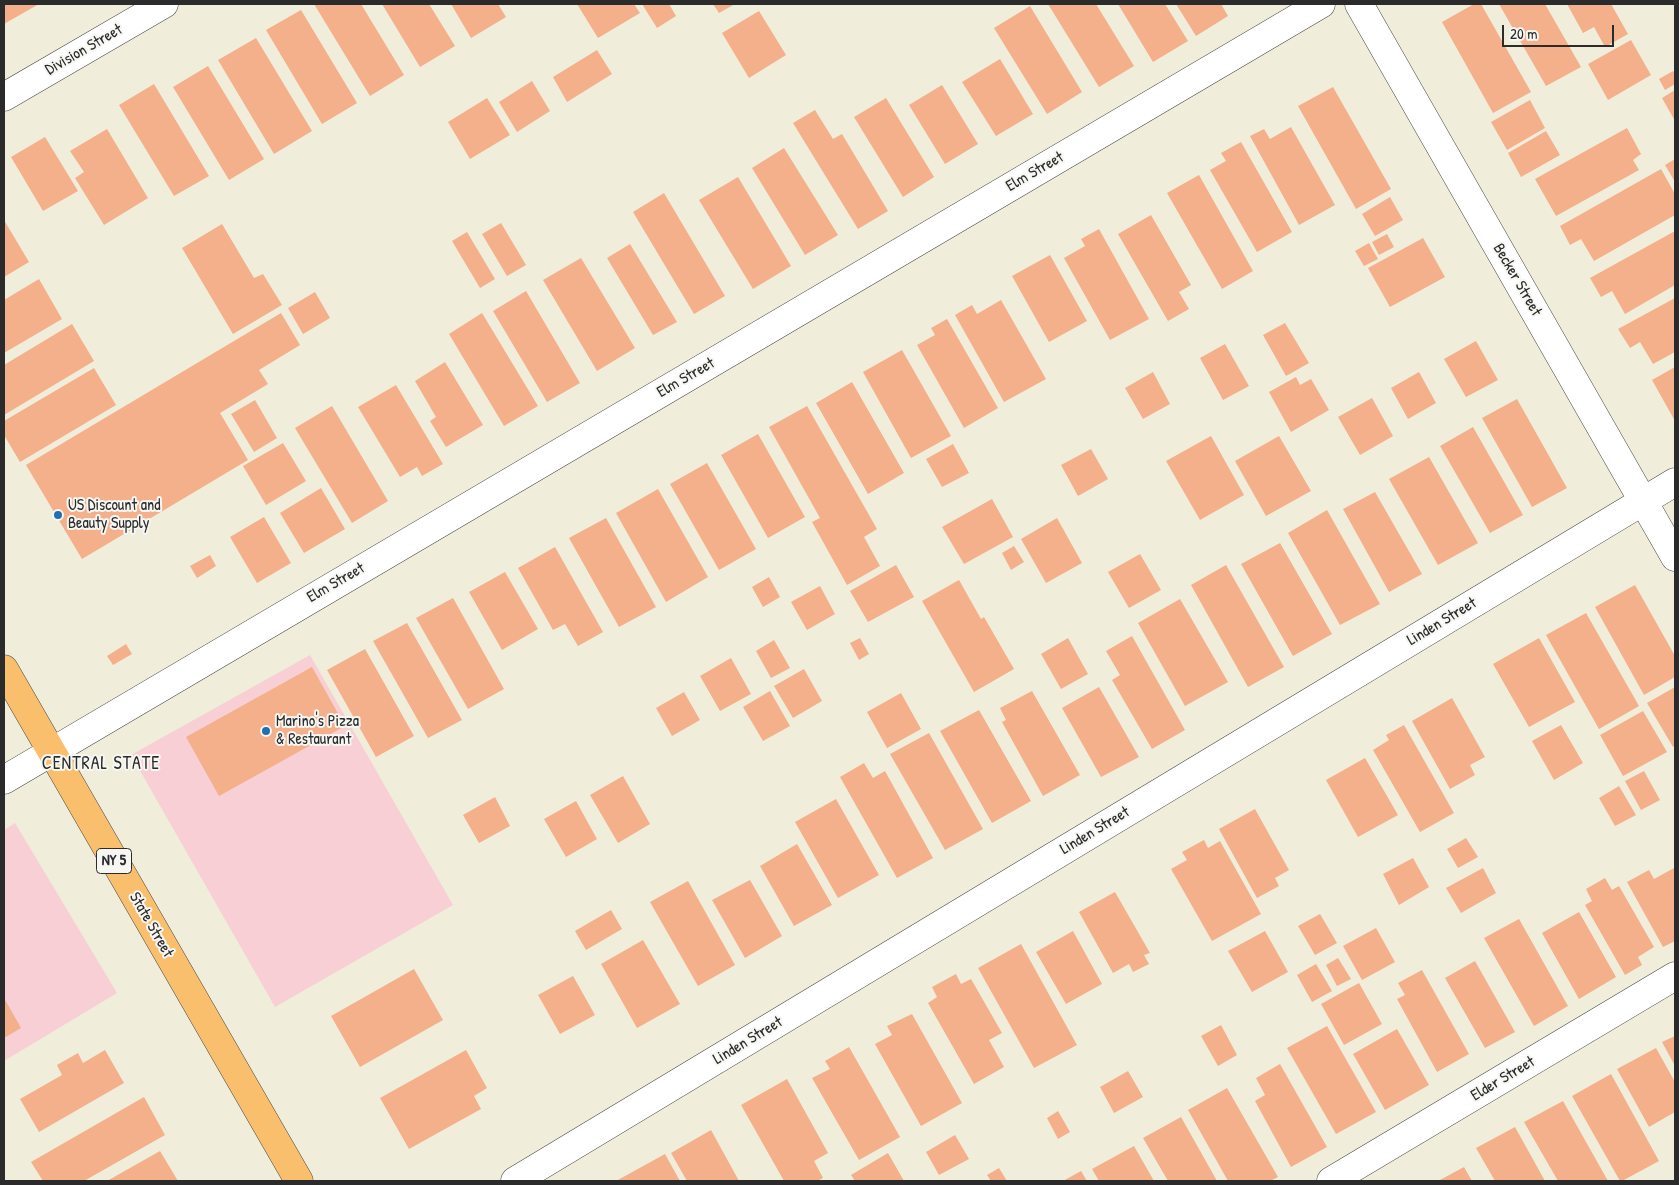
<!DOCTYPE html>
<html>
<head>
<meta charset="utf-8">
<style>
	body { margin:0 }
	#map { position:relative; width:1679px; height:1185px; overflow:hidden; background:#f0eddb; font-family:"Patrick Hand",sans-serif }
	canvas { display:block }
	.frame { position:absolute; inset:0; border:5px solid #2b2b2b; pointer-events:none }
	.scale { position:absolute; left:1502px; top:25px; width:112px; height:22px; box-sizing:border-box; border:2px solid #2b2b2b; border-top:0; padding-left:6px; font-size:15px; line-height:18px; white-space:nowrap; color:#2b2b2b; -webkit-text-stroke:4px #f6f6f2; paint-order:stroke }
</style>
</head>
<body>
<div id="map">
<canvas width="1679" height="1185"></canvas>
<div class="frame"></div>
<div class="scale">20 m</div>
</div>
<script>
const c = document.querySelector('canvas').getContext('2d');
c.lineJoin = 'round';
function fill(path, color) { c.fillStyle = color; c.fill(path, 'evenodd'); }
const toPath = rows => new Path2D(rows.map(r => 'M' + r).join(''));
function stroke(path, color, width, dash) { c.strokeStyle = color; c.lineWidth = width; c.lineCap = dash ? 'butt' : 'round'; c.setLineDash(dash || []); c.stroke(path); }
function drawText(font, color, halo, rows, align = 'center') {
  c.font = font + ' "Patrick Hand",sans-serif'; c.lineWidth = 4; c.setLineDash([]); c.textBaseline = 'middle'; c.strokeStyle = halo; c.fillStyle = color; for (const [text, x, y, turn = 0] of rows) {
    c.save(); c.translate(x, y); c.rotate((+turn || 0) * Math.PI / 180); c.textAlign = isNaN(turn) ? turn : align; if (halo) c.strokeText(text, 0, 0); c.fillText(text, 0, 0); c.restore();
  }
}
fill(toPath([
	[310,655,453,905,275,1007,131,755],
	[15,823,117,993,4,1061,4,830]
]), '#f7cfd4');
fill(toPath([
	[4,4,39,4,4,24],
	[314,4,361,4,404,75,370,96],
	[382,4,429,4,455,46,420,67],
	[451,4,498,4,506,17,471,38],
	[577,4,634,4,640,13,598,38],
	[642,4,669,4,676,16,657,28],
	[713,4,735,4,719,13],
	[1048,4,1096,4,1134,66,1099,87],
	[1118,4,1165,4,1188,41,1153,62],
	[1176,4,1221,4,1228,16,1196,36],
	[1474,4,1481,4,1531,92,1493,113,1442,22],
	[1499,4,1545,4,1581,67,1546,86],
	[1567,4,1611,4,1628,34,1605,47,1594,27,1583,33],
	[1030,6,1082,92,1047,114,994,28],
	[301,10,357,103,322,124,266,30],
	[759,11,786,55,749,78,722,33],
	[256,38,312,131,274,154,218,60],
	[1631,40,1651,75,1608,100,1588,64],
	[597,50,612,74,567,102,553,77],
	[1000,59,1033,114,996,136,962,82],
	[208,66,264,159,229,180,173,87],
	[1673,71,1675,74,1675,84,1665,90,1659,79],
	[532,81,550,111,517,132,499,102],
	[154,84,209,176,174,196,119,105],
	[942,85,978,144,945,164,909,105],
	[1333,87,1391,189,1356,209,1298,106],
	[1675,90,1675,121,1662,98],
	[487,98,510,135,470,159,448,122],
	[886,98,934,177,903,197,854,117],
	[1530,100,1545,128,1507,150,1491,122],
	[815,110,833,139,842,134,888,211,858,229,793,123],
	[1291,127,1335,205,1299,225,1250,136,1264,129,1270,139],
	[1627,128,1641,154,1633,160,1639,170,1556,216,1535,179],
	[107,129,148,198,104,225,75,178,84,172,70,151],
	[1546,131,1560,155,1521,177,1508,153],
	[45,137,78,191,43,211,11,157],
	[1241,142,1292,232,1257,252,1210,170,1226,161,1221,153],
	[784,148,838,235,805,255,752,168],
	[1675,159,1675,182,1665,165],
	[1661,169,1675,194,1675,215,1594,261,1581,239,1570,245,1560,226],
	[1199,175,1253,271,1222,289,1167,193],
	[738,177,791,266,753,289,699,200],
	[664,193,725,296,694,314,633,212],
	[1390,197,1403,220,1375,236,1362,214],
	[1151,215,1191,285,1179,292,1189,309,1168,321,1118,234],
	[4,220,29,262,4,277],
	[501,223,526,265,507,276,482,234],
	[222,224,254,278,263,274,282,305,233,334,182,248],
	[1099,229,1149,319,1110,340,1064,258,1085,246,1081,239],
	[1675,231,1675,285,1625,314,1612,291,1601,297,1590,278],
	[467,232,495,279,480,288,452,241],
	[1387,234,1394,247,1379,255,1372,242],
	[1423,238,1445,277,1390,307,1368,268],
	[1369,243,1378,259,1364,266,1355,251],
	[630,244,677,322,653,335,607,258],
	[1050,255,1087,321,1049,342,1012,276],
	[581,258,635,348,597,371,543,280],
	[39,279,62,319,4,353,4,300],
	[526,291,580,383,547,402,493,311],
	[315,292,330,318,303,334,288,308],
	[1675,298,1675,352,1653,364,1640,342,1630,348,1618,329],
	[1001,300,1046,379,1004,402,955,315,972,305,977,314],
	[281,313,300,345,259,370,268,384,220,413,248,460,82,559,26,465],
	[482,313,538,406,504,426,449,334],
	[947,319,998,408,964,428,917,345,935,335,931,328],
	[1285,323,1309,363,1286,376,1263,335],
	[72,324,94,361,4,415,4,365],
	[1476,341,1498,380,1466,397,1444,359],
	[1225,344,1249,386,1223,400,1200,358],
	[902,350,951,436,911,458,863,372],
	[445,362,483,425,446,447,430,421,436,417,415,381],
	[1675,367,1675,421,1652,380],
	[94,368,116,405,20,462,4,435,4,421],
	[1153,372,1170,404,1143,419,1125,388],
	[1419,372,1436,403,1408,419,1391,388],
	[1296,377,1300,385,1311,379,1329,410,1291,432,1269,392],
	[852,382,904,473,868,494,816,403],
	[396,385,443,464,422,476,417,467,400,477,358,407],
	[1372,398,1393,436,1360,455,1338,417],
	[1517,399,1567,488,1532,507,1482,418],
	[255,400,277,438,254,452,231,414],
	[332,406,388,501,352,523,295,428],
	[807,406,877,529,864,537,880,566,847,585,812,522,820,518,769,427],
	[1473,427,1523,515,1490,533,1440,446],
	[758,434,805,517,768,538,721,455],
	[1211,436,1244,495,1200,520,1166,461],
	[1279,436,1311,491,1266,516,1235,461],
	[283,443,306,481,266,505,243,466],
	[953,444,969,473,942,487,926,459],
	[1091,449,1108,479,1078,496,1061,465],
	[1429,457,1478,543,1438,565,1389,479],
	[707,463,756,549,719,570,670,484],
	[321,488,345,529,304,553,280,513],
	[658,489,708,577,666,602,616,513],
	[1375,492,1422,574,1389,592,1343,509],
	[992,499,1013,537,964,564,942,527],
	[1327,510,1380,604,1340,625,1288,533],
	[264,517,291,563,257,583,230,537],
	[606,518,656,607,619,627,569,538],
	[1057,518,1082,563,1046,583,1021,539],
	[1280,543,1332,634,1293,656,1241,564],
	[1014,546,1024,562,1011,570,1002,553],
	[555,547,603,632,578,646,565,624,553,630,518,568],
	[1140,554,1161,590,1129,608,1108,572],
	[210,555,216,566,197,578,190,566],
	[896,565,914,597,868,622,850,591],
	[1226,565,1284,667,1248,687,1191,585],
	[505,572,538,629,502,650,469,592],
	[769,577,780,597,763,607,752,587],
	[959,580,981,619,984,617,1014,669,974,692,922,601],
	[1635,585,1675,656,1675,677,1644,695,1595,607],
	[820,586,835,614,807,630,791,602],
	[453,598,504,689,468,709,416,618],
	[1180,599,1228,682,1185,706,1138,623],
	[1586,613,1639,706,1599,729,1546,635],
	[407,623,462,720,428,738,373,641],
	[1132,636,1185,730,1152,749,1112,680,1120,675,1106,651],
	[860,638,869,654,859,660,850,643],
	[1068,638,1088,674,1061,689,1041,654],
	[1539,638,1575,702,1529,727,1493,664],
	[774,640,790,668,771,678,756,651],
	[126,644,132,654,113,665,107,656],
	[365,649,414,736,376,757,327,670],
	[731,658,751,694,720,711,700,676],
	[312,667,345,726,219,796,186,737],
	[804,669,822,701,793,718,774,686],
	[1099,687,1139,757,1101,777,1062,708],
	[1675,687,1675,745,1673,747,1647,703],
	[770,691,790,726,763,741,743,707],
	[1032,691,1080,775,1043,796,1002,722,1006,720,1000,708],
	[684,692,700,720,672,736,656,708],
	[901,693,921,729,887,748,867,712],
	[1452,698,1485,757,1470,765,1475,775,1450,789,1412,721],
	[979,710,1031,801,992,823,940,731],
	[1643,711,1667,752,1623,776,1600,735],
	[1404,725,1454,813,1420,832,1373,750,1389,740,1386,735],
	[1561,725,1583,763,1554,780,1532,741],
	[929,733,983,829,945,850,890,754],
	[1365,758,1398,815,1358,837,1326,780],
	[864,763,873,778,885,771,933,858,897,878,840,777],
	[1644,771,1660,800,1641,810,1625,781],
	[623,776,650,824,618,843,590,795],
	[1619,786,1636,815,1615,826,1599,798],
	[495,797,510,826,479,843,463,815],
	[836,799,879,875,838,898,795,822],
	[576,801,597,839,566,857,544,819],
	[1255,809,1289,870,1275,878,1279,886,1257,898,1219,829],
	[1466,838,1478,857,1458,868,1447,849],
	[1204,840,1208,848,1220,841,1261,914,1212,941,1171,869,1187,860,1182,852],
	[797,844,832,905,794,926,760,866],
	[1413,858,1429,887,1399,905,1383,874],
	[1483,868,1496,893,1461,913,1446,888],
	[1674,868,1675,871,1675,941,1663,947,1627,882,1649,870,1654,879],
	[1605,878,1612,890,1619,886,1654,947,1638,957,1642,965,1625,975,1585,905,1592,901,1586,889],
	[750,880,782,936,745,958,712,900],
	[688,881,735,965,698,986,650,902],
	[1115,892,1150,953,1144,955,1149,964,1133,972,1129,964,1113,973,1079,912],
	[611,910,622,929,586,950,575,931],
	[1579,912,1616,977,1579,999,1542,933],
	[1320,914,1337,943,1315,955,1298,926],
	[1519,919,1568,1006,1534,1026,1484,938],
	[1376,928,1395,962,1362,980,1343,946],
	[1073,931,1102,984,1066,1004,1036,952],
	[1265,931,1288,972,1252,992,1228,951],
	[643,940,680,1004,637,1028,601,964],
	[1021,944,1077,1045,1034,1068,978,968],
	[1338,958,1351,979,1337,986,1326,965],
	[1475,961,1515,1032,1485,1048,1445,978],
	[1316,964,1332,991,1312,1002,1297,975],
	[414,969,443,1020,360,1067,331,1016],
	[1422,970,1469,1054,1437,1072,1397,999,1405,995,1398,983],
	[956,974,961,984,971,979,1002,1033,989,1040,1004,1067,974,1084,928,1003,937,997,932,987],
	[573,976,595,1015,560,1034,538,995],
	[1359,983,1382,1024,1344,1045,1321,1004],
	[4,998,21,1028,4,1038],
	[912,1014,962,1103,921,1126,875,1044,892,1035,887,1026],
	[1221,1025,1237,1055,1218,1066,1201,1036],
	[1327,1026,1376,1112,1336,1134,1287,1048],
	[1397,1029,1429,1085,1385,1110,1353,1054],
	[1675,1036,1675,1066,1662,1042],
	[849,1047,900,1137,859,1160,812,1078,830,1069,825,1061],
	[1656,1048,1675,1082,1675,1112,1649,1127,1617,1069],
	[105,1050,124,1083,39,1132,20,1099,62,1075,57,1065,78,1053,83,1063],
	[466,1050,487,1088,474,1096,481,1109,409,1149,380,1098],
	[1280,1064,1327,1147,1291,1167,1255,1101,1265,1095,1256,1078],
	[1128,1071,1143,1097,1114,1113,1100,1087],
	[1611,1074,1659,1161,1622,1181,1620,1181,1572,1096],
	[787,1079,828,1153,814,1161,823,1178,817,1181,784,1181,741,1105],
	[1227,1088,1278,1177,1270,1181,1228,1181,1188,1110],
	[144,1097,165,1135,84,1181,43,1181,31,1162],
	[1563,1101,1608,1181,1558,1181,1524,1122],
	[1058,1111,1070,1132,1058,1139,1047,1118],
	[1181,1117,1217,1181,1168,1181,1143,1138],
	[1515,1127,1545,1181,1495,1181,1476,1148],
	[711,1130,739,1181,687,1181,671,1153],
	[955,1135,969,1159,939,1175,926,1152],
	[1134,1146,1154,1181,1099,1181,1092,1169],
	[160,1151,178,1181,107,1181],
	[888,1153,904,1181,855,1181,851,1175],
	[665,1154,680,1181,616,1181],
	[1464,1167,1472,1181,1438,1181],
	[999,1168,1007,1181,991,1181,987,1175],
	[1081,1171,1087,1181,1063,1181]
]), '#f4af8b');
const minor = toPath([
	[1359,4,1675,557],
	[4,97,164,4],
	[4,780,1321,4],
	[515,1181,1675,482],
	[1331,1181,1675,976]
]);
const major = toPath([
	[4,669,299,1181]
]);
stroke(minor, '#494845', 29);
stroke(major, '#494845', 29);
stroke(minor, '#fff', 28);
stroke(major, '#f9bf6d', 28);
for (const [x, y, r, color] of [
	[58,515,5,"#1f6fb2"],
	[266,731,5,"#1f6fb2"]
]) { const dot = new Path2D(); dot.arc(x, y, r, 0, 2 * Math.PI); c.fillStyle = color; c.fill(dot); stroke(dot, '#f6f6f2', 2); }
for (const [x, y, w] of [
	[114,861,35]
]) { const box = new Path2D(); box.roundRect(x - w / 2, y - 12.5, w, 25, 4); c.fillStyle = '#f6f6f2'; c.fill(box); stroke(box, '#2b2b2b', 1); }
drawText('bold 15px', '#2b2b2b', null, [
	["NY 5",114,861]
]);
drawText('16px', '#2b2b2b', '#f6f6f2', [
	["Division Street",84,50,-30],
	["Elm Street",1035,172,-30],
	["Becker Street",1517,280,60],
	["Elm Street",686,378,-30],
	["Elm Street",336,583,-30],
	["Linden Street",1442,622,-31],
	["Linden Street",1095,831,-31],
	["State Street",151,925,60],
	["Linden Street",748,1041,-31],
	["Elder Street",1503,1079,-31]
]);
drawText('16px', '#2b2b2b', '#f6f6f2', [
	["US Discount and",68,506],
	["Beauty Supply",68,524],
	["Marino's Pizza",276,722],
	["& Restaurant",276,740]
], 'left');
c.letterSpacing = '1px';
drawText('18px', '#2b2b2b', '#f6f6f2', [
	["CENTRAL STATE",101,764]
]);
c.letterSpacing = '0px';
</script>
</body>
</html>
